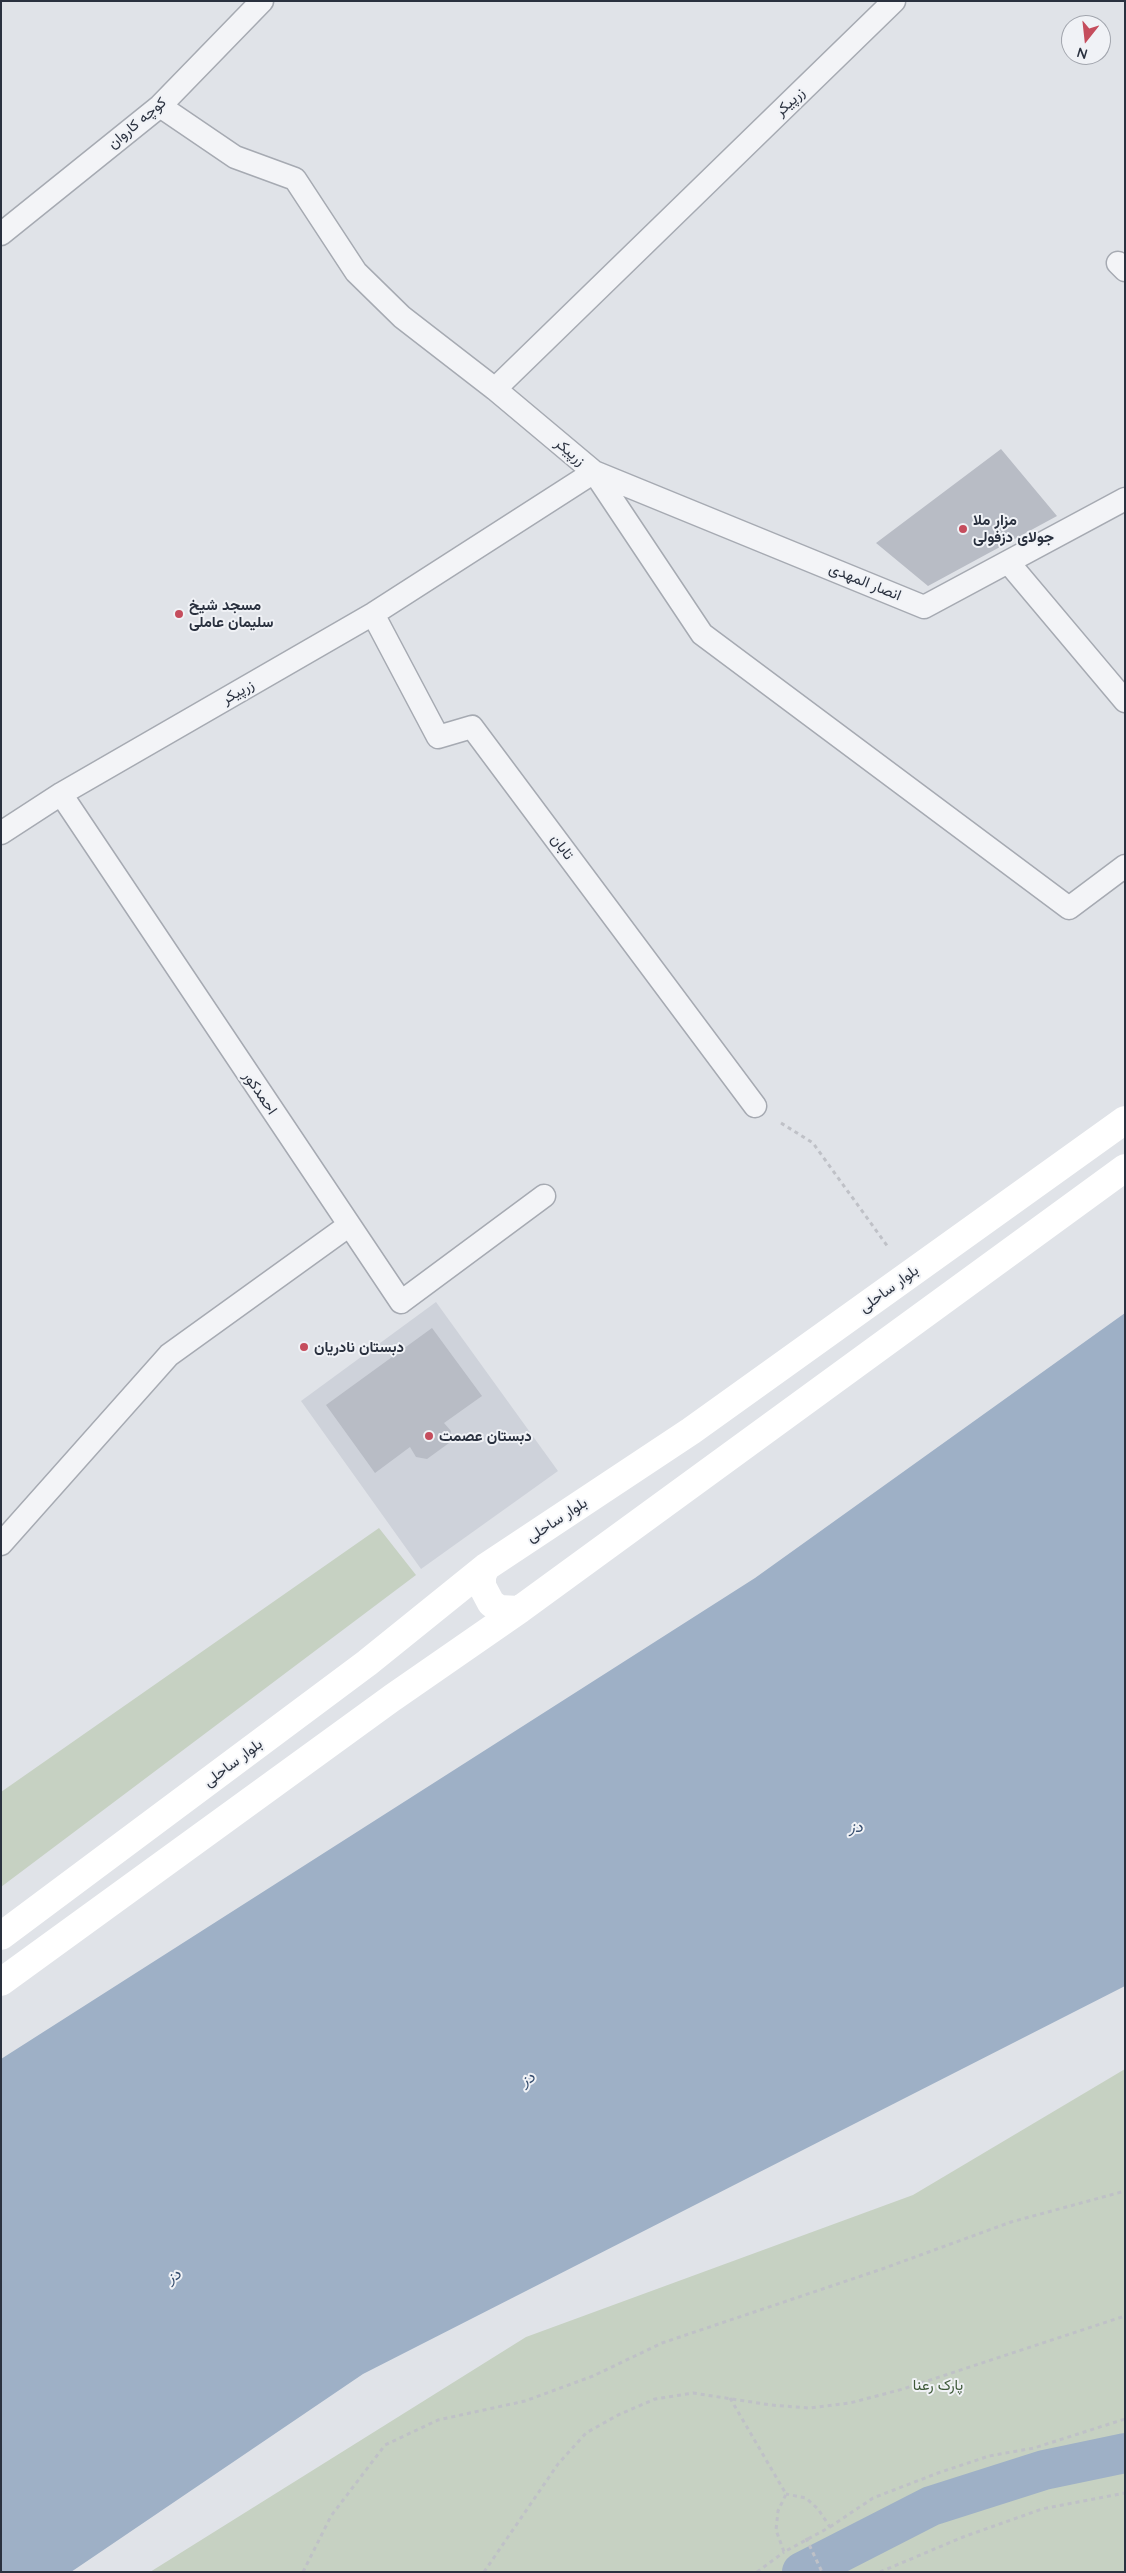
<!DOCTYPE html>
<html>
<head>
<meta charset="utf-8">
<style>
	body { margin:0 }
	#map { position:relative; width:1126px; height:2573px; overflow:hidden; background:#e0e3e8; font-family:Quicksand,sans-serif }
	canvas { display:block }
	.frame { position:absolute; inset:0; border:2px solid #2a313f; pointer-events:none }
	.north { position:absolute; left:1061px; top:15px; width:50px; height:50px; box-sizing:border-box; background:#f0f2f6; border:1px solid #a1a5ad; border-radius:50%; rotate:196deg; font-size:14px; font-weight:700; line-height:20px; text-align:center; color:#2a313f }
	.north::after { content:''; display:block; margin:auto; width:18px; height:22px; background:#c54d5d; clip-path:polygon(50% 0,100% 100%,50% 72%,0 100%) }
</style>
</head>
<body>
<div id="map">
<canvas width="1126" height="2573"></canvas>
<div class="frame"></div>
<div class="north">N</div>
</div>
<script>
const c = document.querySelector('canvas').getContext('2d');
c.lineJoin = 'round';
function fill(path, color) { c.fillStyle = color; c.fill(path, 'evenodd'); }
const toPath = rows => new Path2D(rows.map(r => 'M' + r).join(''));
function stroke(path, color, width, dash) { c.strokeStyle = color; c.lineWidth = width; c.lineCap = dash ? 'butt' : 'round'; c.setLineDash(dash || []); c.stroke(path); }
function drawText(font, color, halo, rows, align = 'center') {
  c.font = font + ' Quicksand,Vazirmatn,sans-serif'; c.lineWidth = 4; c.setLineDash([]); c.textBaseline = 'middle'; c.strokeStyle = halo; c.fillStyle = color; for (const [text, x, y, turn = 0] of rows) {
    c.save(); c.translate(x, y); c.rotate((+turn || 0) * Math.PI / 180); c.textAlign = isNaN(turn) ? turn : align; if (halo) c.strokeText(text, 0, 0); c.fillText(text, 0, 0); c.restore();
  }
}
fill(toPath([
	[436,1302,558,1471,421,1569,301,1401]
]), '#ced2da');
fill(toPath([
	[379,1528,416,1575,1,1887,1,1792],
	[1125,2069,1125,2572,150,2572,526,2337,913,2195]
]), '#c6d1c2');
fill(toPath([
	[1125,1313,1125,1986,363,2374,71,2572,1,2572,1,2059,755,1578]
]), '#9eb0c6');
stroke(toPath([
	[802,2572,931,2506,1044,2470,1125,2453]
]), '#9eb0c6', 40);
fill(toPath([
	[1001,449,1057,516,928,586,876,543],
	[432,1328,482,1396,444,1423,451,1431,449,1443,427,1459,416,1457,410,1447,375,1473,326,1405]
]), '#b8bcc5');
const lane = toPath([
	[160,106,235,157,295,179,356,272,402,317,495,389],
	[1,234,160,106,262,1],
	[1118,263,1125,270],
	[594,472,702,634,1069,908,1125,866],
	[594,472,924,607,1125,499],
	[1008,562,1125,701],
	[373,614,438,737,472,727,755,1106],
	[61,794,401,1302,544,1196],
	[1,833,61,794,373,614,594,472,495,389,894,1],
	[1,1544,169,1355,348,1226]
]);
stroke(lane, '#a6aab2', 25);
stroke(toPath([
	[781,1123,813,1143,888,1247],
	[730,2398,786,2494,778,2511,776,2530,784,2552,830,2527,818,2509,806,2498,786,2494],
	[830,2527,873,2498,938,2473,989,2456,1034,2448,1125,2419],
	[806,2538,822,2572],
	[303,2572,331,2516,385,2445,438,2420,525,2401,593,2376,662,2343,882,2269,1011,2222,1125,2191],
	[484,2572,558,2464,586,2433,618,2415,655,2399,693,2393,771,2405,809,2408,850,2403,903,2389,1125,2316],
	[757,2572,784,2552],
	[880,2572,963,2537,1042,2509,1125,2493]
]), '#bfc1c7', 3, [4, 4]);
stroke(lane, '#f3f4f7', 22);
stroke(toPath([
	[486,1567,482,1576,482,1586,491,1603,499,1609,519,1610],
	[1,1936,367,1663,486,1567,691,1431,1125,1120],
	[1,1982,392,1698,519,1610,1125,1168]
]), '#fff', 28);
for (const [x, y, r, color] of [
	[963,529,5,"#c54d5d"],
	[179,614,5,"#c54d5d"],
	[304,1347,5,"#c54d5d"],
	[429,1436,5,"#c54d5d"]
]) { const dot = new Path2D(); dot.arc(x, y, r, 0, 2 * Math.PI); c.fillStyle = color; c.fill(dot); stroke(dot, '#f0f2f6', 2); }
drawText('15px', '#2a313f', '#f0f2f6', [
	["زرپیکر",790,102,-44],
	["کوچه کاروان",137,123,-40],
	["زرپیکر",570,452,40],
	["انصار المهدی",865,582,22],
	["زرپیکر",238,692,-30],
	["تابان",562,847,53],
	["احمدکور",260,1093,56],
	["بلوار ساحلی",889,1289,-36],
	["بلوار ساحلی",557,1520,-33],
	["بلوار ساحلی",233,1763,-37]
]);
drawText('bold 15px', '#2a313f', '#f0f2f6', [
	["مزار ملا",973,520],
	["جولای دزفولی",973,537],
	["مسجد شیخ",189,605],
	["سلیمان عاملی",189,622],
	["دبستان نادریان",314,1347],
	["دبستان عصمت",439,1436]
], 'left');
drawText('15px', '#3e5938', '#f0f2f6', [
	["پارک رعنا",938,2385]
]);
drawText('italic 16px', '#374f70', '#f0f2f6', [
	["دز",856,1827],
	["دز",528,2079,-29],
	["دز",174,2276,-29]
]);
</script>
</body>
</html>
